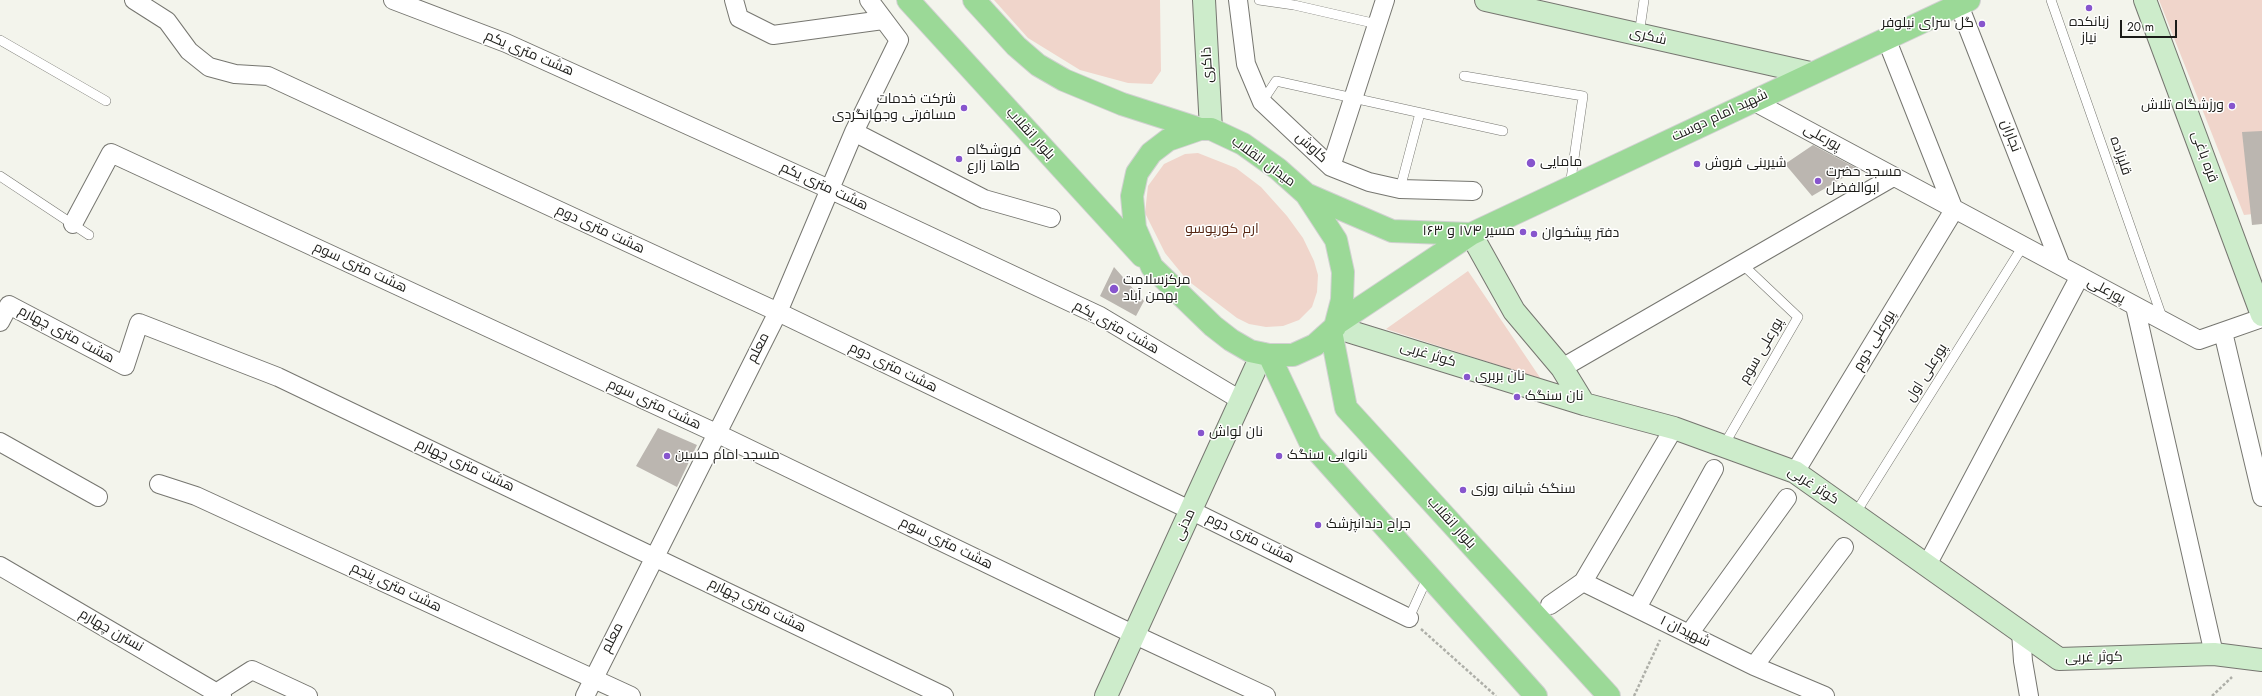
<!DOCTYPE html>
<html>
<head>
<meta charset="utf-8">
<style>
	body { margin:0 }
	#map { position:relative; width:2262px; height:696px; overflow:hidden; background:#f3f4ec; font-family:Jost,sans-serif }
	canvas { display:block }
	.scale { position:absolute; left:2120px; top:20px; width:57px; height:18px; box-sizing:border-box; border:2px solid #1b1b18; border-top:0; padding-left:5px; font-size:12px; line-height:14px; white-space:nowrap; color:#1b1b18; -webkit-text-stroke:3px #fffffe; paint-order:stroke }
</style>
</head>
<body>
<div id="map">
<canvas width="2262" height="696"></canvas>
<div class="scale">20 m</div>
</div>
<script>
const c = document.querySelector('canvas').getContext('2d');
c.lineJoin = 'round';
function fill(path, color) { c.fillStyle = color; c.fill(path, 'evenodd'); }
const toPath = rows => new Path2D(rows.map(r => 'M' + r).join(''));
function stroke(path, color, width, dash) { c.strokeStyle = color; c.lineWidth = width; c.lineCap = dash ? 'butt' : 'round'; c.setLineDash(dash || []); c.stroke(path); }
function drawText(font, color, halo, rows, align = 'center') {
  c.font = font + ' Jost,Cairo,sans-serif'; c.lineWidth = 3; c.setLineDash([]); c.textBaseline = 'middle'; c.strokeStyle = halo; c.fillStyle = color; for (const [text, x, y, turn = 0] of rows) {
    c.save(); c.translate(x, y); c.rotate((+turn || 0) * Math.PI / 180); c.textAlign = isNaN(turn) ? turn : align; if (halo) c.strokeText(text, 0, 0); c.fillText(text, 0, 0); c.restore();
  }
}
fill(toPath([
	[994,0,1160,0,1161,71,1152,84,1128,83,1080,70,1028,38],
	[2159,0,2262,0,2262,213,2244,215],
	[1198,153,1236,168,1261,187,1287,216,1303,238,1314,261,1318,275,1317,292,1312,307,1299,320,1283,326,1266,327,1249,324,1237,318,1187,280,1165,253,1145,213,1148,186,1164,164,1185,154],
	[1468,271,1541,379,1386,329]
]), '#f0d5cb');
fill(toPath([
	[2262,131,2262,224,2252,225,2242,132],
	[1813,145,1858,169,1812,196,1785,164],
	[1114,267,1144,301,1136,316,1100,296],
	[658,428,697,445,677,487,636,466]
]), '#bbb6b0');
const lane = toPath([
	[1259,0,1294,5,1377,24],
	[2051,0,2163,320],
	[1639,35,1644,0],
	[0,40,106,101],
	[1464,76,1583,96,1570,186],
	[1262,102,1276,81,1503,131],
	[0,176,89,235],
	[1400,189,1420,113],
	[1724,445,1798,317,1742,264],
	[1855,514,2023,246],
	[1409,618,1428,576]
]);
const street = toPath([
	[134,0,167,21,189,51,209,67,235,74,268,76,778,312,1192,511,1409,618],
	[393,0,506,43,829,189,1100,316,1242,401],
	[734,0,739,18,773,35,883,20],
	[1238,0,1246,64,1262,102,1331,167,1369,182,1400,189,1473,191],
	[1959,5,2061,266],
	[1753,101,2199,340,2262,318],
	[854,132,984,199,1051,218],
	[1331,167,1385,0],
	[73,224,111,153,716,433,1135,635,1266,696],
	[2135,306,2214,654],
	[0,322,9,305,125,366,139,323,278,377,944,696],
	[2223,332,2262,497],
	[1562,368,1893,177],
	[0,442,98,497],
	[1795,472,1954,210,1886,38],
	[159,484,196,496,631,696],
	[1927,565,2080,276],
	[0,566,222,696],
	[1583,582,1674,428],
	[1550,605,1583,582,1754,666,1825,696],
	[1637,608,1714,469],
	[2021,632,2023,661,2029,696],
	[1689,634,1787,498],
	[1754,666,1844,547],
	[215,696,216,693,252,670,308,696],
	[585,696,778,312,854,132,899,40,869,0]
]);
const secondary = toPath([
	[1204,0,1211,129],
	[1486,0,1810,73],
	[2145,0,2262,315],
	[1471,234,1514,311,1562,368,1584,404],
	[1335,327,1584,404,1674,428,1795,472,2059,659,2214,654,2262,660],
	[1106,696,1262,354]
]);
const primary = toPath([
	[908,0,1142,256],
	[974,0,1016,46,1038,65,1064,80,1122,104,1200,129],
	[1200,129,1211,129,1243,144,1278,169,1306,194,1336,240,1343,272,1342,300,1335,327,1315,345,1293,355,1269,355,1250,351,1231,340,1213,326,1152,267,1135,228,1132,196,1137,173,1151,153,1168,140,1200,129],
	[1306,194,1392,231,1471,234],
	[1336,324,1471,234,1969,0],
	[1331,331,1346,408,1609,696],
	[1269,355,1311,444,1536,696]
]);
stroke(lane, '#767670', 10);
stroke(street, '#767670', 20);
stroke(secondary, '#767670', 24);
stroke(primary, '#d1d1d1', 24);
stroke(toPath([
	[1421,629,1496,696],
	[1634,696,1660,640],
	[2212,696,2232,677]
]), '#aeafa8', 2.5, [3, 2]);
stroke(lane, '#fff', 9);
stroke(street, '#fff', 18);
stroke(secondary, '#cdeccb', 22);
stroke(primary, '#9bd997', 22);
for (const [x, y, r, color] of [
	[2089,8,4,"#8755cd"],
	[1982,24,4,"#8755cd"],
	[2232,106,4,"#8755cd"],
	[964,108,4,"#8755cd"],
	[959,159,4,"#8755cd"],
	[1531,163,5,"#8755cd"],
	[1697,164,4,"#8755cd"],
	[1818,181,4,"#8755cd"],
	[1523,232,4,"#8755cd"],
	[1534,234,4,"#8755cd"],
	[1114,289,5,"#8755cd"],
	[1467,377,4,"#8755cd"],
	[1517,397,4,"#8755cd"],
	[1201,433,4,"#8755cd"],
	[667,456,4,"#8755cd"],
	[1279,456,4,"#8755cd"],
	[1463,490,4,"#8755cd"],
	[1318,525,4,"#8755cd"]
]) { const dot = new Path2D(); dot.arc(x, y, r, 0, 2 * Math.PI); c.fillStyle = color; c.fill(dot); stroke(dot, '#fffffe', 1.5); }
drawText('14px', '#1b1b18', '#fffffe', [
	["زبانکده",2089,23,"center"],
	["نیاز",2089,39,"center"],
	["گل سرای نیلوفر",1974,24,"right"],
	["شرکت خدمات",956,100,"right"],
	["مسافرتی وجهانگردی",956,116,"right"],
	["ورزشگاه تلاش",2224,106,"right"],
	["فروشگاه",967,151],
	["طاها زارع",967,167],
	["مامایی",1540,163],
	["شیرینی فروش",1705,164],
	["مسجد حضرت",1826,173],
	["ابوالفضل",1826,189],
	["مسیر ۱۷۴ و ۱۶۳",1515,232,"right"],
	["دفتر پیشخوان",1542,234],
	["مرکزسلامت",1123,281],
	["بهمن آباد",1123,297],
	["نان بربری",1475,377],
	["نان سنگک",1525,397],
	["نان لواش",1209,433],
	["مسجد امام حسین",675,456],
	["نانوایی سنگک",1287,456],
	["سنگک شبانه روزی",1471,490],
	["جراح دندانپزشک",1326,525]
], 'left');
drawText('14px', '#1b1b18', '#fffffe', [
	["شکری",1648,37,13],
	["هشت متری یکم",529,54,23],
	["ذاکری",1208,65,-93],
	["شهید امام دوست",1720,116,-25],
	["بلوار انقلاب",1030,134,48],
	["نجاران",2010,136,69],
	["پورعلی",1822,138,29],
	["کاوش",1311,148,43],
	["قلیزاده",2120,156,71],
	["قره باغی",2204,157,70],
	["میدان انقلاب",1263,162,36],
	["هشت متری یکم",824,187,25],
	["هشت متری دوم",600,230,25],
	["هشت متری سوم",360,268,25],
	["پورعلی",2106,291,28],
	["هشت متری یکم",1116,328,29],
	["هشت متری چهارم",66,335,28],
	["پورعلی دوم",1875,341,-59],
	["معلم",759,348,-63],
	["پورعلی سوم",1762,351,-60],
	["کوثر غربی",1428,355,17],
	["هشت متری دوم",893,368,26],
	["پورعلی اول",1927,373,-58],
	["هشت متری سوم",654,405,25],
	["هشت متری چهارم",465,466,25],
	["کوثر غربی",1813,486,33],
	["بلوار انقلاب",1451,523,48],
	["مدنی",1185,525,-65],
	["هشت متری دوم",1250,539,26],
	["هشت متری سوم",946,544,26],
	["هشت متری پنجم",396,588,25],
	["هشت متری چهارم",757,606,26],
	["نسترن چهارم",111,631,30],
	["شهیدان ۱",1685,632,26],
	["معلم",613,638,-63],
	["کوثر غربی",2094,658,-1]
]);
drawText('14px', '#562714', '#fffffe', [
	["ارم کورپوسو",1222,230]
]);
</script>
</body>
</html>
